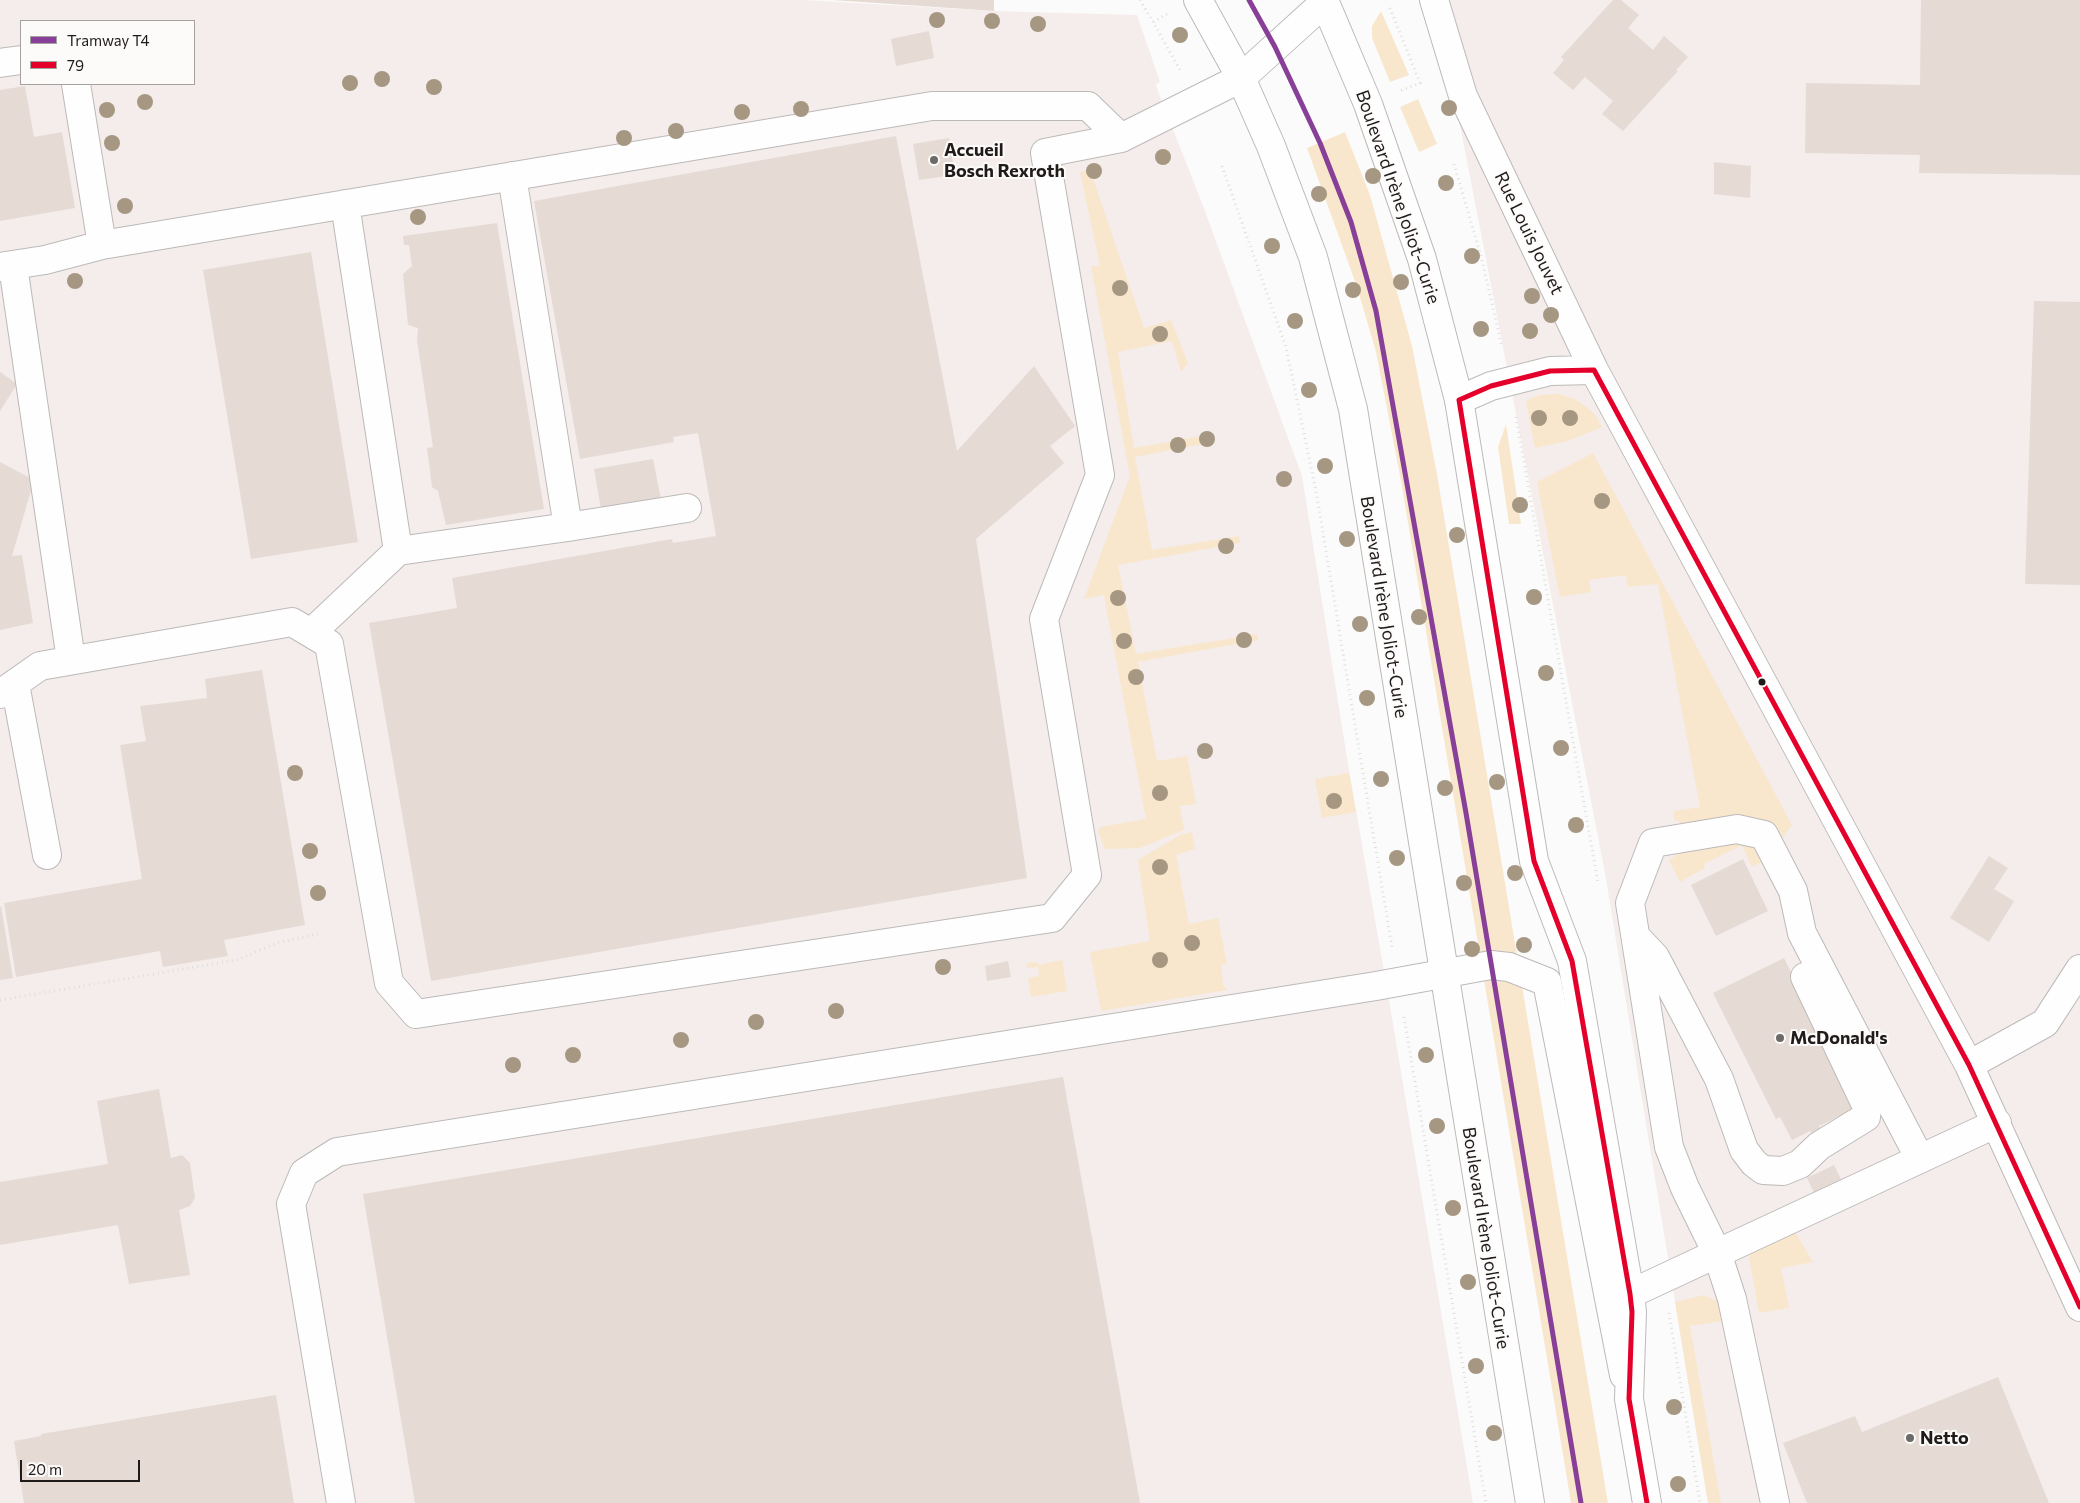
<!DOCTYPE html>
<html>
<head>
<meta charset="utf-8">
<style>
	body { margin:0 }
	#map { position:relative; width:2080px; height:1503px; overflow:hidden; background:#fcfbfb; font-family:Commissioner,sans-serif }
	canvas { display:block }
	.legend { position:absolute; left:20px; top:20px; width:175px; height:65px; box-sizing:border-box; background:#fdfbfa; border:1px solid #a4a1a0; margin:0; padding:6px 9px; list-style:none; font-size:15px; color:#1f1b1a }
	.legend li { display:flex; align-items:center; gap:10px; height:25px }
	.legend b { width:25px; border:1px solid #a4a1a0 }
	.scale { position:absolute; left:20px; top:1460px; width:120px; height:22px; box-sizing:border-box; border:2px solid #1f1b1a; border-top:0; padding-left:6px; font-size:15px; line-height:18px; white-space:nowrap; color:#1f1b1a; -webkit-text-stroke:4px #fdfbfa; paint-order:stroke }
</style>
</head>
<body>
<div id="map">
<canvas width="2080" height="1503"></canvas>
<ul class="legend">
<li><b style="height:6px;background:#873f98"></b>Tramway T4</li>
<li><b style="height:6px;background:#e4002b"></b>79</li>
</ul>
<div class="scale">20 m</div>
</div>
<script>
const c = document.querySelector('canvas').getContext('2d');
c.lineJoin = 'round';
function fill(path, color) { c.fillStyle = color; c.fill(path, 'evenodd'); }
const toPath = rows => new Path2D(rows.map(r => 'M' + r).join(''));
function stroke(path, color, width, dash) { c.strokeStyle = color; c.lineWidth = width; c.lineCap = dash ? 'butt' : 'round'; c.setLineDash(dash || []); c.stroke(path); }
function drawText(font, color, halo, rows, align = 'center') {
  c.font = font + ' Commissioner,sans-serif'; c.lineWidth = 4; c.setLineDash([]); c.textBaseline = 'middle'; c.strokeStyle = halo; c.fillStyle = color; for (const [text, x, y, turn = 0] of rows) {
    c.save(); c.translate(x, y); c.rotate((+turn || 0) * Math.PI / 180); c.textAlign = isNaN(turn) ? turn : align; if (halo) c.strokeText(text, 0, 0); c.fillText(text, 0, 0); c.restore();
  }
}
fill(toPath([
	[0,0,805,0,994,11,1137,15,1160,82,1156,84,1159,94,1202,203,1302,476,1347,758,1391,1012,1473,1503,0,1503],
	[21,21,194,21,194,84,21,84],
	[1446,0,2080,0,2080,1503,1708,1503,1605,873,1445,48]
]), '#f4edeb');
fill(toPath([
	[1381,11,1409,75,1390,82,1372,38,1372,26],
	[1418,99,1437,144,1419,152,1400,107],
	[1345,132,1370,195,1412,346,1437,474,1608,1503,1571,1503,1401,481,1376,352,1357,287,1307,148],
	[1090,170,1144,328,1171,320,1188,363,1181,372,1172,341,1118,352,1134,448,1213,434,1214,442,1135,457,1152,550,1239,536,1240,543,1118,565,1136,654,1257,634,1258,640,1138,662,1157,761,1187,756,1196,804,1180,806,1184,830,1140,848,1105,849,1098,831,1100,827,1146,819,1104,595,1084,599,1130,476,1091,266,1100,266,1080,172],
	[1559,394,1575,399,1589,409,1596,416,1602,427,1568,441,1535,448,1526,401,1539,395],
	[1506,424,1521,524,1509,524,1498,447],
	[1593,453,1792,825,1778,844,1683,824,1674,819,1674,811,1700,807,1658,584,1628,587,1626,575,1589,580,1591,592,1560,597,1537,482],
	[1349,773,1356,812,1322,818,1315,779],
	[1192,832,1195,849,1176,855,1189,924,1218,918,1227,964,1221,965,1223,985,1227,990,1101,1011,1090,952,1150,941,1138,860,1180,835],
	[1735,841,1753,845,1762,862,1752,867,1742,845,1704,864,1705,868,1680,882,1669,860,1681,852],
	[1062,960,1067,991,1031,997,1028,978,1039,976,1038,967,1027,968,1026,963,1037,962,1038,965],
	[1794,1230,1813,1262,1781,1268,1789,1308,1759,1313,1749,1257,1750,1253],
	[1704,1295,1717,1301,1721,1307,1723,1321,1690,1326,1721,1503,1708,1503,1675,1302]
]), '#f9e7cd');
fill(toPath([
	[832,0,994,0,994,11],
	[1613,0,1621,0,1639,15,1628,28,1653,50,1664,36,1688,57,1676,70,1678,71,1623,131,1602,114,1613,101,1585,77,1573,90,1553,73,1564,60,1561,57],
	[1921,0,2080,0,2080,175,1919,173,1920,155,1805,153,1806,83,1920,85],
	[929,31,934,58,896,66,891,39],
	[25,86,34,137,62,132,75,208,0,221,0,90],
	[896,136,957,451,1034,366,1075,426,1050,446,1064,463,976,539,1027,878,431,981,369,623,457,608,452,578,672,539,673,543,716,536,698,433,673,437,674,442,580,459,534,201],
	[949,138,955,175,919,180,913,144],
	[1714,162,1751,166,1750,198,1714,194],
	[497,223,544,509,446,525,438,491,432,487,427,448,433,447,417,340,418,328,408,325,403,274,412,266,409,245,404,245,403,236],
	[311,252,358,542,251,559,203,270],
	[2034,301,2080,302,2080,585,2025,584],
	[0,372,17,384,0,411],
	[653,459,661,499,601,509,594,469],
	[0,462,34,480,12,556,22,555,33,623,0,630],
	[262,670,305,925,224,940,228,956,163,967,160,951,16,977,4,903,142,879,120,745,146,741,140,706,207,698,205,679],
	[1989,856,2008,868,1994,889,2014,901,1989,942,1950,918],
	[1743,859,1768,911,1716,936,1691,885],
	[1,906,13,978,0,980,0,907],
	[1784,958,1847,1084,1854,1109,1819,1126,1824,1134,1814,1139,1810,1131,1792,1140,1780,1117,1776,1119,1713,993],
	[1008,961,1011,977,987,981,985,966],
	[1063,1077,1140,1503,415,1503,363,1194],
	[159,1089,171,1158,182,1155,190,1163,195,1198,190,1206,179,1210,190,1275,129,1284,118,1225,0,1245,0,1182,108,1164,97,1101],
	[1834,1165,1842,1181,1815,1195,1807,1178],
	[1998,1377,2049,1503,1807,1503,1783,1443,1855,1416,1862,1432],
	[276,1395,294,1503,24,1503,14,1441,41,1436,41,1434]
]), '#e5dbd4');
const minor = toPath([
	[1434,0,1463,96,1594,370,1969,1065,2080,1307],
	[0,63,21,60],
	[76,84,102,245],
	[13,266,71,660],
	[0,267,45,260,102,245,932,106,1088,106,1121,138,1241,78],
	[1459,400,1491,386,1550,371,1594,370],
	[568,527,687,508],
	[398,551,568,527,512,176],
	[311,633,398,551,345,204],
	[15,684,47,855],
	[0,694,40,666,292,622,329,644,389,983,416,1014,1052,918,1087,875,1044,619,1100,475,1045,153,1121,138],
	[1637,938,1655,957,1719,1079,1744,1150,1754,1163,1763,1170,1783,1171,1800,1164,1819,1146,1866,1117,1867,1107,1805,977],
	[1969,1065,2045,1023,2080,969],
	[1630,1294,1997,1123],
	[341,1503,291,1204,304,1173,337,1152,1376,986,1491,965,1509,967,1547,982,1624,1375],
	[1775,1503,1732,1299,1717,1253,1685,1188,1669,1147,1630,903,1653,843,1737,829,1764,835,1793,891,1802,933,1920,1159]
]);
const major = toPath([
	[1198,0,1241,78,1271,146,1313,257,1353,409,1530,1503],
	[1324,0,1368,104,1422,259,1459,400,1534,861,1572,961,1630,1294,1632,1312,1629,1399,1647,1503],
	[1241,78,1325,2]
]);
stroke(minor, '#bcbab9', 30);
stroke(major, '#bcbab9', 30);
stroke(toPath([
	[1140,0,1153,22],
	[1390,8,1420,83,1400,91],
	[1167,14,1153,22,1180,70],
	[1454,164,1481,256,1502,347],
	[1222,166,1286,347,1316,491,1392,947],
	[1516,417,1598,883],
	[0,1000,237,960,279,942,318,934],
	[1404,1017,1486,1503],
	[1669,1313,1700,1503]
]), '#dededd', 3, [1, 4]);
stroke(minor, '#fffefe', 28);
stroke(major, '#fffefe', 28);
stroke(toPath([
	[1647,1503,1629,1399,1632,1312,1630,1294,1572,961,1534,861,1459,400,1491,386,1550,371,1594,370,1969,1065,2080,1307]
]), '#e4002b', 5);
stroke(toPath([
	[1249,0,1275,47,1320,143,1351,222,1376,311,1466,813,1581,1503]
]), '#873f98', 5);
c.fillStyle = '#a59781';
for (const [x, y] of [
	[937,20],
	[992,21],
	[1038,24],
	[1180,35],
	[382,79],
	[350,83],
	[434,87],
	[145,102],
	[1449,108],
	[801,109],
	[107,110],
	[742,112],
	[676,131],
	[624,138],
	[112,143],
	[1163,157],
	[1094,171],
	[1373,176],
	[1446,183],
	[1319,194],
	[125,206],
	[418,217],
	[1272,246],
	[1472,256],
	[75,281],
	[1401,282],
	[1120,288],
	[1353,290],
	[1532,296],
	[1551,315],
	[1295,321],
	[1481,329],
	[1530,331],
	[1160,334],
	[1309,390],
	[1539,418],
	[1570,418],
	[1207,439],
	[1178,445],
	[1325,466],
	[1284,479],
	[1602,501],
	[1520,505],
	[1457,535],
	[1347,539],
	[1226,546],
	[1534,597],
	[1118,598],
	[1419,617],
	[1360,624],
	[1244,640],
	[1124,641],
	[1546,673],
	[1136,677],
	[1367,698],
	[1561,748],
	[1205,751],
	[295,773],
	[1381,779],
	[1497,782],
	[1445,788],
	[1160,793],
	[1334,801],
	[1576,825],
	[310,851],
	[1397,858],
	[1160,867],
	[1515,873],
	[1464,883],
	[318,893],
	[1192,943],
	[1524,945],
	[1472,949],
	[1160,960],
	[943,967],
	[836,1011],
	[756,1022],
	[681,1040],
	[573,1055],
	[1426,1055],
	[513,1065],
	[1437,1126],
	[1453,1208],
	[1468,1282],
	[1476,1366],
	[1674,1407],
	[1494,1433],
	[1678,1484]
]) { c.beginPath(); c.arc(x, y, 8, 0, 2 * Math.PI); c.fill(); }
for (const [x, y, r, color] of [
	[934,160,5,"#6c6969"],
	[1762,682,4.5,"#1f1b1a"],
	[1780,1038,5,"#6c6969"],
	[1910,1438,5,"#6c6969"]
]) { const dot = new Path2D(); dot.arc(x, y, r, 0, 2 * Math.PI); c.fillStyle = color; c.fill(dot); stroke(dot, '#fdfbfa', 2); }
drawText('bold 18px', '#1f1b1a', '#fdfbfa', [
	["Accueil",944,150],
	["Bosch Rexroth",944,171],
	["McDonald's",1790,1038],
	["Netto",1920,1438]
], 'left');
drawText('18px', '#1f1b1a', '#fdfbfa', [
	["Boulevard Irène Joliot-Curie",1398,197,71],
	["Rue Louis Jouvet",1529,233,64],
	["Boulevard Irène Joliot-Curie",1384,607,81],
	["Boulevard Irène Joliot-Curie",1486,1238,81]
]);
</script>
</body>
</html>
